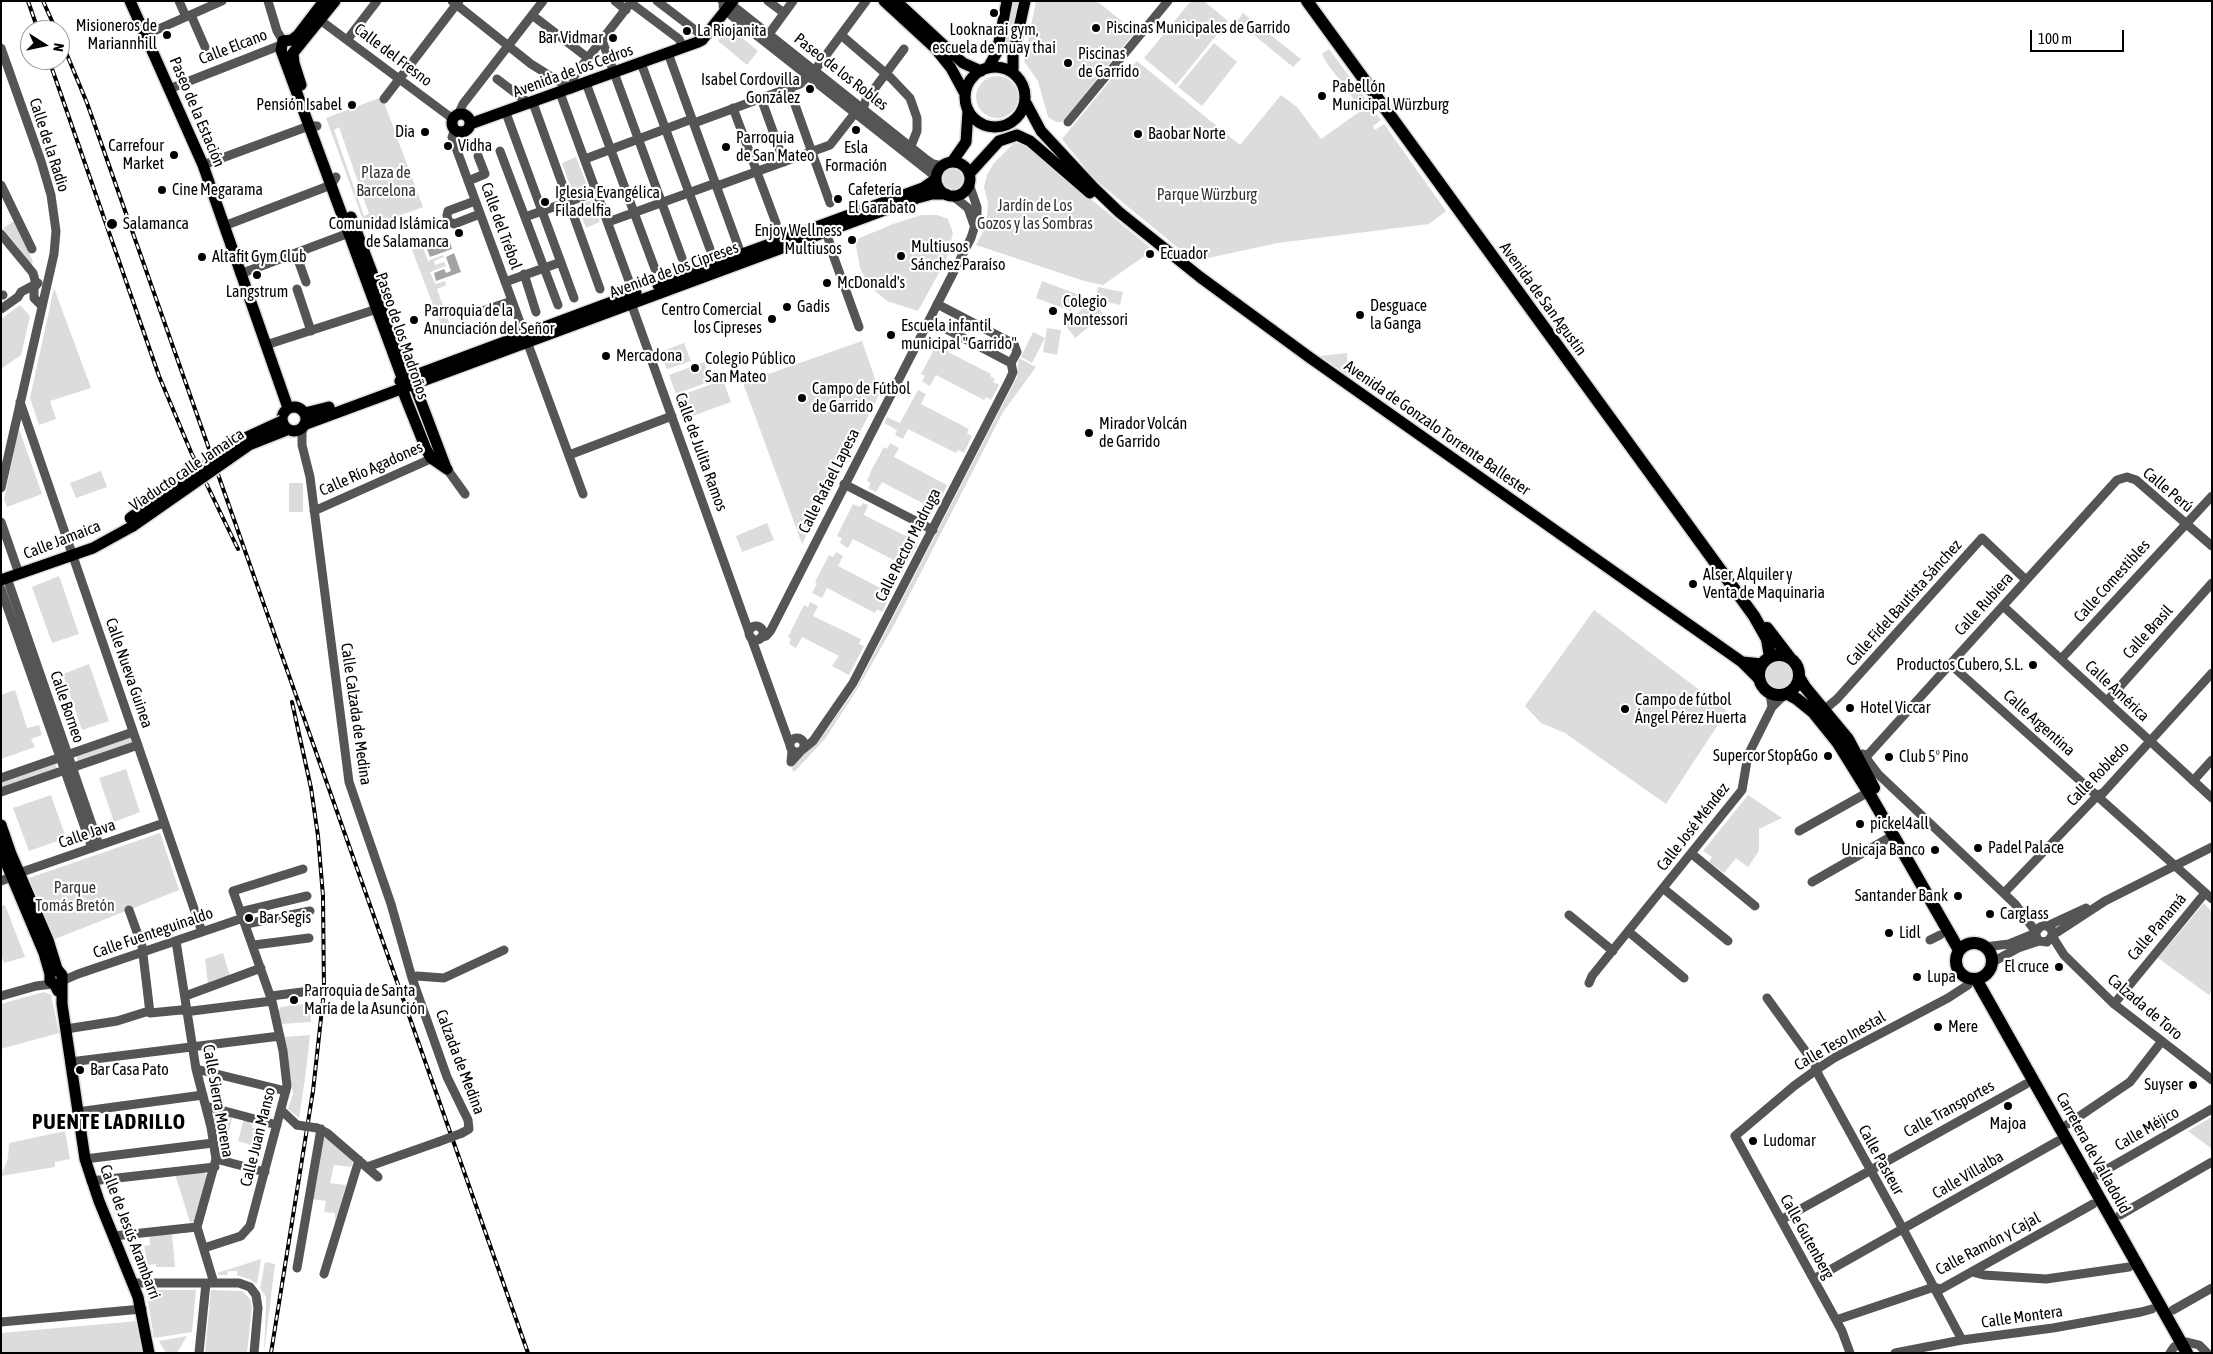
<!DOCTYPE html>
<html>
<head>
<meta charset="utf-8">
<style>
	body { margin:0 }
	#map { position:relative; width:2213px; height:1354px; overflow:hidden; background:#fff; font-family:"Asap Condensed",sans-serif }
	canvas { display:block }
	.frame { position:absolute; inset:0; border:2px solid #000; pointer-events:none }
	.north { position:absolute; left:20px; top:20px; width:50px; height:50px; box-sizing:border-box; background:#fff; border:1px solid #999; border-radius:50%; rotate:100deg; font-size:14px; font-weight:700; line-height:20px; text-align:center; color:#000 }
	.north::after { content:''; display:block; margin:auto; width:18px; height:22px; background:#000; clip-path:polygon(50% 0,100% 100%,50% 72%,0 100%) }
	.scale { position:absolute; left:2030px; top:30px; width:94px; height:22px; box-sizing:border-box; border:2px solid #000; border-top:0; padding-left:6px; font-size:15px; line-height:18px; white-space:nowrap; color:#000; -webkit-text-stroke:4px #fff; paint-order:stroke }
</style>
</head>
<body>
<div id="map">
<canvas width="2213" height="1354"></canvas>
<div class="frame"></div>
<div class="north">N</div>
<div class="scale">100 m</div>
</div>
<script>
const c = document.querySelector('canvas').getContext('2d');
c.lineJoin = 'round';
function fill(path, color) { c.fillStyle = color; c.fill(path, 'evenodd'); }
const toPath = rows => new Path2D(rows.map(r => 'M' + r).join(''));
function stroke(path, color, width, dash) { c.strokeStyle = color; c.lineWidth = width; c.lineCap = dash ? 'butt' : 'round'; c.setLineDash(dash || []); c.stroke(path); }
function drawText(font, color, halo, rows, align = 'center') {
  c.font = font + ' "Asap Condensed",sans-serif'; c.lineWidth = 4.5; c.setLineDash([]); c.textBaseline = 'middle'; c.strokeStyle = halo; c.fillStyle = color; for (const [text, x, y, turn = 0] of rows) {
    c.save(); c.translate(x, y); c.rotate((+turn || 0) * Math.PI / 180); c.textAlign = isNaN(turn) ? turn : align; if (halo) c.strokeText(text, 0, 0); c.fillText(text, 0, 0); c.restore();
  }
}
fill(toPath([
	[1012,1,1021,1,1010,52,1001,50],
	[1036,1,1097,1,1135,32,1062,122,1056,122,1048,117,1038,81,1024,61],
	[1191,1,1204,1,1228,21,1176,85,1144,58],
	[1243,13,1301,59,1293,67,1237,21],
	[729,27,758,51,747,65,718,41],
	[1214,43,1237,62,1202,106,1178,87],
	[1329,49,1381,120,1373,126,1375,130,1384,124,1446,211,1429,224,1278,243,1194,261,1093,178,1062,139,1122,66,1128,72,1137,61,1240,145,1281,95,1297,107,1321,139,1362,110,1326,62,1322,54],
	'976 97a21 21 0 1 1 42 0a21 21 0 1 1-42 0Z',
	[382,97,423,207,366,228,326,118],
	[339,127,369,214,364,216,334,130],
	[1014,143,1024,144,1153,250,1103,285,1084,281,976,245,984,230,987,217,988,203,984,187,987,175,994,163],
	[576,157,588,188,573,194,562,163],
	'943 179a10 10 0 1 1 20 0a10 10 0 1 1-20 0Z',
	[592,200,600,222,586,228,577,205],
	[922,215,937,215,948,219,953,233,946,260,918,311,887,301,874,290,866,280,860,268,855,240,893,224],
	[16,220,33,262,31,264,3,228],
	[422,245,428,261,443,255,444,257,434,261,435,265,444,262,446,266,430,272,435,284,445,281,446,285,437,289,453,333,445,336,412,250],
	[1042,281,1077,294,1071,311,1036,298],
	[1098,287,1123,292,1120,305,1095,299],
	[54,288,91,388,50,401,56,419,39,425,30,398],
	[1093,301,1104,315,1075,338,1064,323],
	[20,305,30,316,21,355,1,369,1,319],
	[1047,328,1061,330,1057,355,1043,352],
	[1033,332,1045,338,1032,363,1021,357],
	[948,338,953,341,948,352,991,374,990,376,995,379,993,382,999,385,991,400,986,397,984,400,936,375,930,386,922,381,925,376,921,374,936,346,938,347,941,342,945,344],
	[862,341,880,393,802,544,743,383],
	[684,343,691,361,667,369,660,352],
	[1347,353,1347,365,1351,377,1320,356],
	[1019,358,1036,367,1003,412,894,625,858,688,825,739,794,772,791,768,824,734,857,687,1017,377],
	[704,362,711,381,676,394,669,375],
	[723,380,731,402,684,419,676,397],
	[918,390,926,394,921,404,969,429,967,433,972,436,964,453,958,450,956,453,908,429,903,439,895,435,897,430,884,423,887,417,900,423],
	[19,429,42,494,7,507,4,499],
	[890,443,899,448,894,457,947,485,937,506,932,503,930,507,882,482,876,492,868,488,871,483,867,481,872,469,884,447,887,449],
	[101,471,107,487,76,498,70,483],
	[289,483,303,483,303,512,289,512],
	[863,503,868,505,864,515,912,539,911,542,917,545,905,566,853,539,848,548,840,543,842,538,837,536,853,504,860,507],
	[767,523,774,540,742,552,736,536],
	[836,552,843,556,838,566,886,591,884,595,889,598,882,612,877,609,875,613,827,588,822,598,812,593,817,584,815,582,829,555,833,557],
	[59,576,79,634,52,643,32,587],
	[810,602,818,606,813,616,861,639,859,644,864,646,849,675,832,666,839,656,802,637,796,648,789,644,791,639,788,637,804,605,808,607],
	[1594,610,1727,711,1666,804,1565,733,1541,723,1525,706],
	'1766 675a14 14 0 1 1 28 0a14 14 0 1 1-28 0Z',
	[89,664,109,721,82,730,63,674],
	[15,690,27,728,39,725,42,735,31,739,35,747,1,759,1,695],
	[130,737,132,743,78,762,76,755],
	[55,763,57,769,1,789,1,781],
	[126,769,140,812,114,822,99,778],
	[51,795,66,838,29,851,13,808],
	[1748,795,1782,818,1759,829,1759,851,1748,867,1736,858,1724,873,1709,862,1712,857,1703,851],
	[160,833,179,890,55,939,29,878],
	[2204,903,2212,912,2212,991,2209,995,2158,958],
	[5,905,25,957,4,963,1,954,1,906],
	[223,953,230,976,208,984,205,959],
	[44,992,51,995,59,1033,1,1049,1,1004],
	[311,1003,311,1022,281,1024,278,1010,281,1007],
	[310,1035,306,1071,299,1118,288,1109,293,1094,284,1037],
	[211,1110,217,1111,216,1118,222,1120,223,1117,227,1117,228,1114,233,1115,227,1138,216,1135],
	[2212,1117,2212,1149,2188,1131],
	[244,1118,252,1120,250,1124,253,1125,252,1128,260,1129,259,1132,253,1130,252,1132,260,1135,258,1143,252,1142,251,1145,257,1147,238,1141],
	[65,1131,70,1159,55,1162,55,1167,1,1176,8,1158,9,1143],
	[326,1137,353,1161,351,1167,334,1165,330,1183,346,1185,335,1222,335,1213,324,1212,326,1201,312,1199,321,1139],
	[204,1172,208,1176,195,1222,190,1222,175,1174],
	[172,1234,175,1267,156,1267,156,1264,148,1265,144,1246,150,1245,149,1236],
	[261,1259,257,1284,251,1280,237,1275,237,1271,228,1271,227,1275,219,1275,217,1273],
	[265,1262,275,1264,264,1353,266,1305,266,1297,260,1288],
	[146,1290,196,1290,192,1332,154,1338],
	[211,1290,242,1291,250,1299,252,1307,247,1353,205,1353],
	[138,1321,143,1353,1,1353,1,1333],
	[187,1336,177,1353,166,1353,159,1341]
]), '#dcdcdc');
fill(toPath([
	[449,238,452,249,430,257,426,246],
	[454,253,461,272,436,281,434,273,444,269,446,273,451,271,446,257]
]), '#a3a3a3');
const major = toPath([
	[130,1,203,165,288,408],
	[884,1,935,48,951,68,965,94],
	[896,1,963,63,981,71],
	[292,40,283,41,281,50,403,380,402,388,406,399,426,449,431,458,447,469],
	[292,40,298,35,324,1],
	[293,53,294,63,301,85],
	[293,53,335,1],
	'965 97a30 30 0 1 1 60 0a30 30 0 1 1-60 0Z',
	[988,68,997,52,1007,1],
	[1013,73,1013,55,1025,1],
	[1025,101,1041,131,1094,188,1119,212,1200,277,1309,357,1742,662,1760,680],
	'452 123a9 9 0 1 1 18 0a9 9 0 1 1-18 0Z',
	[470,124,698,42,702,40,733,1],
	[952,162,966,142,968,111],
	'936 179a17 17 0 1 1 34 0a17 17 0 1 1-34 0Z',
	[969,174,999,141,1017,135,1030,141,1090,193],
	[351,217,446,468],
	[658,285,923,188,936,179],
	[400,381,636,293],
	'282 419a12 12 0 1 1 24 0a12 12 0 1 1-24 0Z',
	[305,413,329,407],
	[306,424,917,198,932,194,946,194],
	[1,580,93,548,133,526],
	[1742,662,1762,664],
	[1,825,11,854,48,940,57,969,62,975,62,982,56,985],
	[1,851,44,953,50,974,50,981,55,985,58,991],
	[62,982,62,1004,85,1159,99,1201,138,1297,149,1353]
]);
const highway = toPath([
	[1307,1,1754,616,1767,639,1770,657],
	[1767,628,1790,658],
	'1759 675a20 20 0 1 1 40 0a20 20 0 1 1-40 0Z',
	[1799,677,1805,687,1848,739,1874,788],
	[1788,694,1797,699,1813,712,1838,743,1869,793,1959,950],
	'1956 961a18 18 0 1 1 36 0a18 18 0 1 1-36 0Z',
	[1976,979,2187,1353]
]);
stroke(major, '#dbdbdb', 14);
stroke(highway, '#dbdbdb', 15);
stroke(toPath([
	[179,1,186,17],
	[268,1,277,31,283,41],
	[452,1,531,64,571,89],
	[615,1,626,10],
	[657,1,699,33],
	[722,1,737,9,927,160,933,164,942,166],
	[768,1,784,13],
	[631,3,679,39,683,47],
	[723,6,732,16,936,177],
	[191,15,205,47],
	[532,15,588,58],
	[316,17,453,119],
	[769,34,793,1],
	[145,35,222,1],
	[841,35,891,78,910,98,917,118,917,131,911,146],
	[347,40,377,1],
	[602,40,682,258],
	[1,48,41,161,51,195,56,231,54,254,1,488],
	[668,53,741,254,744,259],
	[641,63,710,249],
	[815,70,866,1],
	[497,79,530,104],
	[586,83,655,269],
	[576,87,573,82,574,76,632,1],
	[789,88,830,203],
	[169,89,281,45],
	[560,93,629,281,631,303,749,632],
	[761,98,784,162],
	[384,99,459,1],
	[533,103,600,289],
	[733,108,776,223],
	[863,109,866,100,904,49],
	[506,113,574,298],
	[458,115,463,104,543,1],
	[1068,122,1168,1],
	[694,123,800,84,808,76],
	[455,130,452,137,583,494],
	[500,151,558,305],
	[585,159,692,119],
	[203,165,309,126,317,126],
	[468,181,485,174,478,156],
	[1,185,32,249],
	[717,186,830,145,855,113],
	[953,196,968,208,974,225],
	[475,201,448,211,447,215,448,221,454,224,480,214],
	[525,217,596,192],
	[608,222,716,183],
	[224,226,331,185,336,177],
	[825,226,832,252,859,327],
	[1,234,33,273,36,284,21,292,18,297,1,309],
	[296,254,306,282],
	[240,274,349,233,353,229],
	[524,274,536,312],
	[505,282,561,262],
	[38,283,34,288,34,298,41,305],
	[297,289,311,331],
	[1,295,3,295],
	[937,304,1014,344,1017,352,1011,363],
	[482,311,512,301],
	[929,320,1011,363],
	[266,345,377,309],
	[20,402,202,932],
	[302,429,302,445,310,477,349,782,391,904,412,978,447,1077,468,1120,469,1129,462,1133],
	[569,455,672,416],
	[447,469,465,494],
	[844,484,933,530],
	[314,511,435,457],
	[1,522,17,568],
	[7,578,99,845],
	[1,589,92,848],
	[2003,606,2212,798],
	'749 633a7 7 0 1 1 14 0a7 7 0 1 1-14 0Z',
	[751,637,790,745],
	[760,638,766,636,771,630,971,238,977,219,977,207,969,184],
	[2061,659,2212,496],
	[1950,664,2212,899],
	[1770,693,1772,707,1784,695],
	[2107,701,2212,583],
	[1825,709,1837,699,1982,538,2026,580],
	'790 745a7 7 0 1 1 14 0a7 7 0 1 1-14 0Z',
	[792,750,791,762,800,752],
	[802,750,813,741,853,683,1010,379,1013,372,1011,363],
	[1863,754,1878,774,2015,904,2036,932,2036,936,2039,941,2047,942,2052,936,2052,930,2046,925,2040,927,2036,932],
	[1866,757,2117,480,2127,477,2136,480,2212,546],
	[1,778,133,732],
	[2193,781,2212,760],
	[1,792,138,745],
	[1799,831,1865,794],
	[1692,854,1755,906],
	[19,873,164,823],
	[1,881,11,877],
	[1812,882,1887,839],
	[1664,889,1728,941],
	[2004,893,2098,795,2103,793,2212,673],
	[129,910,142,946,150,1013,181,1010,192,1011,272,1001],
	[240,912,307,896],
	[1569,915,1613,951],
	[246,924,310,911],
	[2047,926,2086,908],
	[1629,932,1684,978],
	[2053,935,2105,901,2212,847],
	[2052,936,2064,955,2114,1004,2212,1080],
	[1930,940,1940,935],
	[176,941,196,1069,211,1127,216,1159,197,1227,214,1283],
	[254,945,309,938],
	[1985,947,2009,944,2036,933],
	[1991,963,2018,948,2039,941],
	[412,978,417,976,444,978,504,950],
	[62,981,78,974,243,918],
	[1589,983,1592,976,1742,790,1748,755,1772,707],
	[188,995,261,968],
	[1,996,36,986,53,984],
	[271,996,310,991],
	[1767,998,1814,1063,1819,1076,1903,1229,1962,1340],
	[2114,1004,2205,893],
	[66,1029,117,1021,149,1011],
	[70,1062,280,1036],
	[196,1069,286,1091],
	[206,1106,277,1125],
	[281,1110,297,1125],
	[77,1112,203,1095],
	[2068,1124,2130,1082,2162,1041],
	[317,1128,327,1133,378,1177],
	[85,1159,213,1143],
	[216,1159,265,1172],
	[367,1167,438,1142],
	[2097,1175,2212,1109],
	[91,1181,215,1167],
	[2120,1215,2212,1162],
	[1781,1220,2026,1084],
	[114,1236,197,1227],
	[204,1248,241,1236,250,1226,287,1086,283,1051,272,1001,233,891,303,869],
	[297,1268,321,1129],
	[1972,1272,1984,1275,2046,1279,2129,1267],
	[324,1274,359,1160],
	[1814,1279,2058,1141],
	[133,1283,239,1283,250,1287,256,1295,258,1308,254,1353],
	[2173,1310,2212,1288],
	[1836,1320,1934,1287,1941,1289,2093,1204],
	[1,1322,142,1309],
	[199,1353,206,1283],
	[1850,1353,1842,1331,1735,1136,1794,1086,1816,1070,1834,1058,1948,998,1968,985],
	[1895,1353,1962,1340,2053,1328,2141,1312,2152,1309],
	[2170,1353,2174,1347,2187,1342,2199,1345,2207,1353]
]), '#555', 9);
stroke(major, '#000', 11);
stroke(highway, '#000', 12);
const rail = toPath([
	[28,1,38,30],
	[43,1,56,30],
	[60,38,87,103,528,1353],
	[49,60,159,376,191,452,238,549],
	[271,1353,313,1091,324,991,323,896,318,836,311,788,292,702]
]);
stroke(rail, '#000', 4);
stroke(rail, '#fff', 2, [5.5]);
const majorBridge = toPath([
	[130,518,245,438,282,421],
	[133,526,249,445,287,430]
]);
stroke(majorBridge, '#dbdbdb', 14, []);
stroke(toPath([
	[297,1125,317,1128],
	[438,1142,462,1133]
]), '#555', 9);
stroke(majorBridge, '#000', 11);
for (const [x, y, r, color] of [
	[994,13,5,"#000"],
	[1096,28,5,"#000"],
	[687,31,5,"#000"],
	[167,35,5,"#000"],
	[613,38,5,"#000"],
	[1068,63,5,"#000"],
	[810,89,5,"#000"],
	[1322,96,5,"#000"],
	[352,105,5,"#000"],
	[856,130,5,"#000"],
	[425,132,5,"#000"],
	[1138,134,5,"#000"],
	[448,146,5,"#000"],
	[726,147,5,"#000"],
	[174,155,5,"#000"],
	[162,190,5,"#000"],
	[838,199,5,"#000"],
	[545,202,5,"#000"],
	[112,224,6,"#000"],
	[459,233,5,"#000"],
	[852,240,5,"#000"],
	[1150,254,5,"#000"],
	[901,256,5,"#000"],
	[202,257,5,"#000"],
	[257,275,5,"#000"],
	[827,283,5,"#000"],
	[787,307,5,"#000"],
	[1053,311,5,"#000"],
	[1360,315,5,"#000"],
	[772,319,5,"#000"],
	[414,320,5,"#000"],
	[891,335,5,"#000"],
	[606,356,5,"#000"],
	[695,368,5,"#000"],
	[802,398,5,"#000"],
	[1089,433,5,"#000"],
	[1693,584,5,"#000"],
	[2033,665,5,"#000"],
	[1850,708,5,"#000"],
	[1625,709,5,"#000"],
	[1828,756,5,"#000"],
	[1889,757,5,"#000"],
	[1860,824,5,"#000"],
	[1978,848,5,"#000"],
	[1935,850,5,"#000"],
	[1958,896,5,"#000"],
	[1990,914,5,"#000"],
	[249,918,5,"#000"],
	[1889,933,5,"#000"],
	[2059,967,5,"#000"],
	[1917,977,5,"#000"],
	[294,1000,5,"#000"],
	[1938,1027,5,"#000"],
	[80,1070,5,"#000"],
	[2193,1085,5,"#000"],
	[2008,1106,5,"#000"],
	[1753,1141,5,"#000"]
]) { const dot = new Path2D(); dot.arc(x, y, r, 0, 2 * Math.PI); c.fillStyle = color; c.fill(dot); stroke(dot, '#fff', 2); }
drawText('16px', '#000', '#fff', [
	["Misioneros de",157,26,"right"],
	["Mariannhill",157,44,"right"],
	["Piscinas Municipales de Garrido",1106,28],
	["Looknarai gym,",994,30,"center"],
	["escuela de muay thai",994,48,"center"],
	["La Riojanita",697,31],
	["Bar Vidmar",603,38,"right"],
	["Piscinas",1078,54],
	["de Garrido",1078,72],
	["Isabel Cordovilla",800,80,"right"],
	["González",800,98,"right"],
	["Pabellón",1332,87],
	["Municipal Würzburg",1332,105],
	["Pensión Isabel",342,105,"right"],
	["Dia",415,132,"right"],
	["Baobar Norte",1148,134],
	["Parroquia",736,138],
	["de San Mateo",736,156],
	["Carrefour",164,146,"right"],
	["Market",164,164,"right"],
	["Vidha",458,146],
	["Esla",856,148,"center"],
	["Formación",856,166,"center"],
	["Cine Megarama",172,190],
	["Cafetería",848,190],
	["El Garabato",848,208],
	["Iglesia Evangélica",555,193],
	["Filadelfia",555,211],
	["Salamanca",123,224],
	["Comunidad Islámica",449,224,"right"],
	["de Salamanca",449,242,"right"],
	["Enjoy Wellness",842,231,"right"],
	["Multiusos",842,249,"right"],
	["Multiusos",911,247],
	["Sánchez Paraíso",911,265],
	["Ecuador",1160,254],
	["Altafit Gym Club",212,257],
	["McDonald's",837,283],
	["Langstrum",257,292,"center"],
	["Colegio",1063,302],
	["Montessori",1063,320],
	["Desguace",1370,306],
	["la Ganga",1370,324],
	["Gadis",797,307],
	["Centro Comercial",762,310,"right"],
	["los Cipreses",762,328,"right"],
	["Parroquia de la",424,311],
	["Anunciación del Señor",424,329],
	["Escuela infantil",901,326],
	["municipal \"Garrido\"",901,344],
	["Mercadona",616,356],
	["Colegio Público",705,359],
	["San Mateo",705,377],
	["Campo de Fútbol",812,389],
	["de Garrido",812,407],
	["Mirador Volcán",1099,424],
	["de Garrido",1099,442],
	["Alser, Alquiler y",1703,575],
	["Venta de Maquinaria",1703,593],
	["Productos Cubero, S.L.",2023,665,"right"],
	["Campo de fútbol",1635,700],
	["Ángel Pérez Huerta",1635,718],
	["Hotel Viccar",1860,708],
	["Supercor Stop&Go",1818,756,"right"],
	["Club 5º Pino",1899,757],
	["pickel4all",1870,824],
	["Padel Palace",1988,848],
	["Unicaja Banco",1925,850,"right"],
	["Santander Bank",1948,896,"right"],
	["Carglass",2000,914],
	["Bar Segis",259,918],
	["Lidl",1899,933],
	["El cruce",2049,967,"right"],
	["Lupa",1927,977],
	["Parroquia de Santa",304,991],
	["María de la Asunción",304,1009],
	["Mere",1948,1027],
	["Bar Casa Pato",90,1070],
	["Suyser",2183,1085,"right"],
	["Majoa",2008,1124,"center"],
	["Ludomar",1763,1141]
], 'left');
drawText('16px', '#000', '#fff', [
	["Calle Elcano",233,47,-21],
	["Calle del Fresno",393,55,37],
	["Avenida de los Cedros",573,71,-20],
	["Paseo de los Robles",841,72,38],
	["Paseo de la Estación",197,112,67],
	["Calle de la Radio",49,145,72],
	["Calle del Trébol",501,226,70],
	["Avenida de los Cipreses",674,270,-20],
	["Avenida de San Agustín",1543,299,54],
	["Paseo de los Madroños",402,336,71],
	["Avenida de Gonzalo Torrente Ballester",1437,428,35],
	["Calle de Julita Ramos",701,452,70],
	["Calle Río Agadones",371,469,-24],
	["Viaducto calle Jamaica",187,470,-34],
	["Calle Rafael Lapesa",829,481,-63],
	["Calle Perú",2168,490,40],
	["Calle Jamaica",62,540,-21],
	["Calle Rector Madruga",908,545,-63],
	["Calle Comestibles",2112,581,-48],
	["Calle Fidel Bautista Sánchez",1904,603,-48],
	["Calle Rubiera",1984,604,-48],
	["Calle Brasil",2148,632,-48],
	["Calle Nueva Guinea",129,673,71],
	["Calle América",2117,691,43],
	["Calle Borneo",67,707,71],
	["Calle Calzada de Medina",356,714,82],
	["Calle Argentina",2039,723,42],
	["Calle Robledo",2098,774,-46],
	["Calle José Méndez",1693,827,-52],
	["Calle Java",87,834,-19],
	["Calle Panamá",2157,927,-50],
	["Calle Fuenteguinaldo",153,933,-19],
	["Calzada de Toro",2145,1007,40],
	["Calle Teso Inestal",1840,1041,-30],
	["Calzada de Medina",460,1062,69],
	["Calle Sierra Morena",218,1101,80],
	["Calle Transportes",1949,1109,-29],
	["Calle Méjico",2147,1129,-30],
	["Calle Juan Manso",258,1137,-76],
	["Carretera de Valladolid",2093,1153,61],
	["Calle Pasteur",1881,1160,61],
	["Calle Villalba",1968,1175,-30],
	["Calle de Jesús Arambarri",130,1232,69],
	["Calle Gutenberg",1807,1237,61],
	["Calle Ramón y Cajal",1988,1244,-28],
	["Calle Montera",2022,1317,-8]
]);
drawText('16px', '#333', '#fff', [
	["Plaza de",386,173],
	["Barcelona",386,191],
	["Parque Würzburg",1207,195],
	["Jardín de Los",1035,206],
	["Gozos y las Sombras",1035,224],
	["Parque",75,888],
	["Tomás Bretón",75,906]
]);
c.letterSpacing = '1px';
drawText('bold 21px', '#000', '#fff', [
	["PUENTE LADRILLO",109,1122]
]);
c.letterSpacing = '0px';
</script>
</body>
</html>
